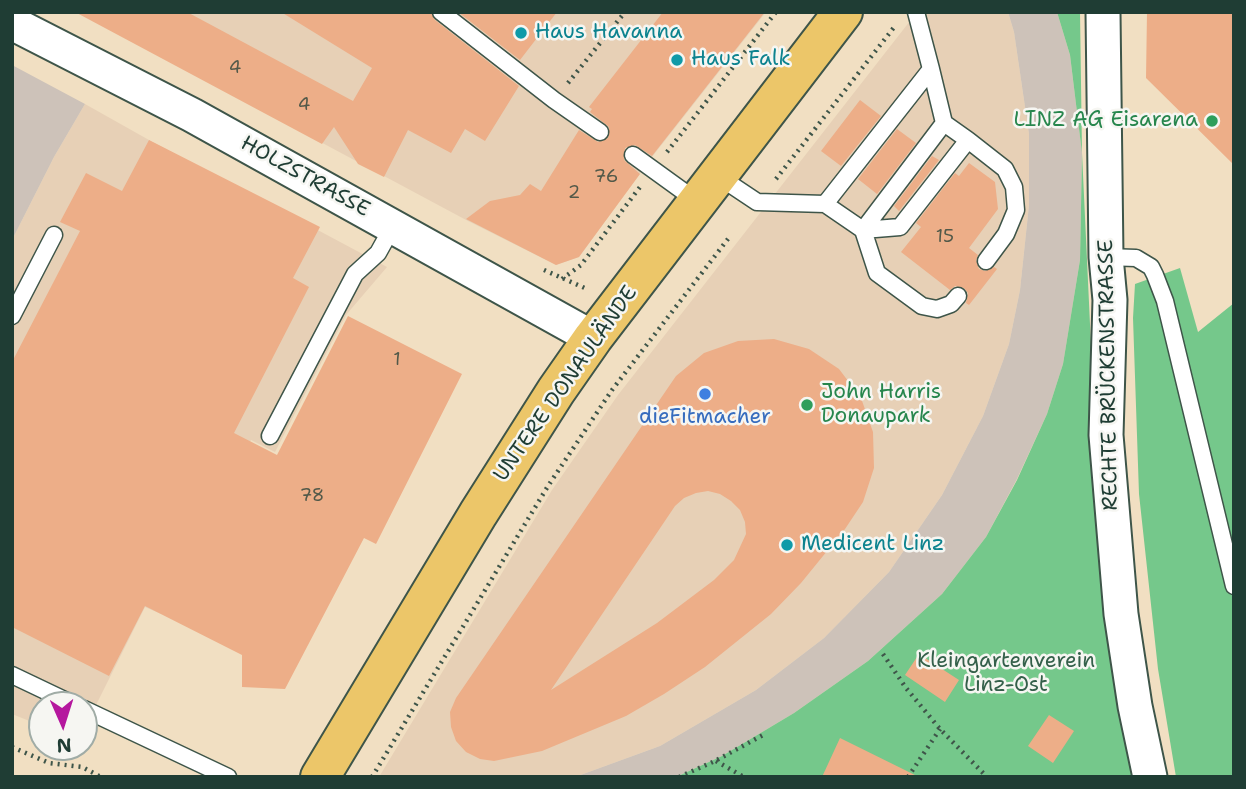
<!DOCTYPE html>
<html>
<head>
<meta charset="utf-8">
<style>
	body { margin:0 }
	#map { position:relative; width:1246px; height:789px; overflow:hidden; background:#f1dfc2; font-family:"Shantell Sans",sans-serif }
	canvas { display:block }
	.frame { position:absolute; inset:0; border:14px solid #1f3d34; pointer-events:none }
	.north { position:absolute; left:28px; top:691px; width:70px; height:70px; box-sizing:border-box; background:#f6f6f2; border:2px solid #a0aca6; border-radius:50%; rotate:177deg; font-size:19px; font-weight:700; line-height:28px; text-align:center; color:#1f3d34 }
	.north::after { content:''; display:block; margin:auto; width:24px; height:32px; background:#b5179e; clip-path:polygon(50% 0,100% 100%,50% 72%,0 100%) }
</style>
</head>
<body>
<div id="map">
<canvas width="1246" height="789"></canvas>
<div class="frame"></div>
<div class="north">N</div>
</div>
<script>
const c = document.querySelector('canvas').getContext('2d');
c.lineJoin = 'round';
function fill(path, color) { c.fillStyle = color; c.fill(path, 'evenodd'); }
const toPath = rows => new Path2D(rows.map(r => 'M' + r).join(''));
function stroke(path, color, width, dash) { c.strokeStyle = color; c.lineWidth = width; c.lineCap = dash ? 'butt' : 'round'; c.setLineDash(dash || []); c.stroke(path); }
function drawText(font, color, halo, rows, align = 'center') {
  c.font = font + ' "Shantell Sans",sans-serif'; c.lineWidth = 5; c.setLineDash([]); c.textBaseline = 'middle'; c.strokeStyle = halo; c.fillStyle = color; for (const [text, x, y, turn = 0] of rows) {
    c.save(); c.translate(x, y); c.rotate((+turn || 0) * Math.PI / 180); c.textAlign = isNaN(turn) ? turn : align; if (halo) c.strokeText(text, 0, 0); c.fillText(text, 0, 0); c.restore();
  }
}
fill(toPath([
	[78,12,766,12,652,157,579,257,556,265,468,221],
	[917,12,1008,12,1014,32,1029,134,1029,205,1020,290,1009,344,983,416,942,495,889,572,824,638,756,690,660,746,575,777,379,777,552,490,618,395],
	[85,104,149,140,387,267,346,315,275,452,251,440,161,614,145,607,84,729,84,705,42,705,42,726,12,714,12,240,54,157]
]), '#e7d0b6');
fill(toPath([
	[1008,12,1057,12,1070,55,1082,153,1080,260,1063,364,1047,414,1017,479,986,537,942,594,868,661,794,713,722,756,676,777,575,777,660,746,756,690,824,638,889,572,942,495,983,416,1009,344,1020,290,1029,205,1029,134,1014,32],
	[12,65,85,104,54,157,12,240]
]), '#cdc2b9');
fill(toPath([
	[1057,12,1080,12,1082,153,1099,517,1135,777,676,777,722,756,794,713,868,661,942,594,986,537,1017,480,1047,414,1063,364,1080,260,1082,153,1070,55],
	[1180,268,1198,332,1234,303,1234,777,1176,777,1158,669,1139,494,1133,318,1135,284]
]), '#75c88b');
fill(toPath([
	[75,12,187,12,353,101,372,68,281,12,431,12,435,20,519,86,485,141,465,129,451,153,408,130,384,177,358,164,334,127,322,144],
	[458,12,557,12,520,60],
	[663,12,765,12,652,156,635,145,625,148,624,160,640,174,579,257,556,265,466,219,490,201,520,195,530,184,541,191,579,130,598,142,608,138,609,127,590,112,592,109,589,107],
	[1147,12,1234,12,1234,165,1146,78],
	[860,100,881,116,841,166,821,151],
	[897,129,916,143,877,194,858,179],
	[149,140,320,227,293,278,309,287,234,433,277,455,348,316,462,374,376,544,364,538,285,689,242,687,242,655,145,606,109,676,12,627,12,362,80,231,60,222,86,173,122,191],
	[932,156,939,160,899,211,894,206],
	[969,163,995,182,998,209,969,248,978,255,976,260,979,269,985,271,994,267,997,269,969,305,966,303,968,293,964,288,955,286,950,290,901,252,921,227,916,223,955,173,959,176],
	[774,339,809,349,839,369,861,398,873,432,874,468,863,502,845,529,801,583,771,614,705,667,664,694,626,716,542,751,494,761,480,759,466,752,456,741,451,727,450,712,456,698,676,376,704,353,738,341],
	[708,491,720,494,731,501,740,510,745,522,746,534,734,560,714,580,657,623,551,690,675,506,684,498,696,493],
	[919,654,959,680,945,702,905,675],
	[1049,715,1074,731,1053,763,1028,746],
	[840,738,919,777,822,777]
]), '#edae88');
const lane = toPath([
	[441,12,554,100,600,132],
	[944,123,968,140,900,227,863,230,877,273,922,306,937,309,951,304,958,296],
	[968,140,1005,169,1014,187,1016,210,1006,234,986,261],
	[633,155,698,202],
	[718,176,757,202,825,204,931,69,916,12],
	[825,204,863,230,944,123,931,69],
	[1106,257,1136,258,1151,267,1155,275,1165,301,1234,586],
	[12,316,54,235],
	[270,436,355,274,378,253,393,226],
	[12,675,75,705],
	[84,709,228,777]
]);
const street = toPath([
	[1103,12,1106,257,1110,300,1106,435,1121,614,1135,706,1150,777],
	[12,23,192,115,593,338]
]);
const primary = toPath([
	[320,777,478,514,556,391,593,338,843,12]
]);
stroke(lane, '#3e5549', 19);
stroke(street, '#3e5549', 37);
stroke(primary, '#3e5549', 42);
stroke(toPath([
	[568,83,625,12],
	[667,152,776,12],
	[776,179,895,26],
	[544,270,587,289],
	[562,279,581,265,640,187],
	[883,654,906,688,940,729,987,777],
	[12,747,49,763,82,767,101,777],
	[716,761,744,777],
	[372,777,548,486,612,390,731,235],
	[679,777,715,761,763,735],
	[908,777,940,729]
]), '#3e5549', 4.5, [2, 5]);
stroke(lane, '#fff', 16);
stroke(street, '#fff', 33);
stroke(primary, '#ecc669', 38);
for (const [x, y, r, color] of [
	[521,33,7,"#0f9aa8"],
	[677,60,7,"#0f9aa8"],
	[1212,121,7,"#2e9e5b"],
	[705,394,7,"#3f7fe0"],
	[807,405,7,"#2e9e5b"],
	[787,545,7,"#0f9aa8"]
]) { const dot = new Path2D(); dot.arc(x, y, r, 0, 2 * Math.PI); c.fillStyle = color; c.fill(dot); stroke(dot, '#f6f6f2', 2.5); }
drawText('18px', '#525949', null, [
	["4",235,68],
	["4",304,105],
	["76",606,177],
	["2",574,193],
	["15",945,237],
	["1",397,360],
	["78",312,496]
]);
drawText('21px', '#0d838f', '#f6f6f2', [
	["Haus Havanna",535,33],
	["Haus Falk",691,60],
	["Medicent Linz",801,545]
], 'left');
drawText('21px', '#27864d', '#f6f6f2', [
	["LINZ AG Eisarena",1198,121],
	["John Harris",821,393,"left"],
	["Donaupark",821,417,"left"]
], 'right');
drawText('21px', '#1f3d34', '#f6f6f2', [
	["HOLZSTRASSE",305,177,29],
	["RECHTE BRÜCKENSTRASSE",1109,375,-91],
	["UNTERE DONAULÄNDE",566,384,-55]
]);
drawText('21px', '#366cbe', '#f6f6f2', [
	["dieFitmacher",705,418]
]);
drawText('21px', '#34604a', '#f6f6f2', [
	["Kleingartenverein",1006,662],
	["Linz-Ost",1006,686]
]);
</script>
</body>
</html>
